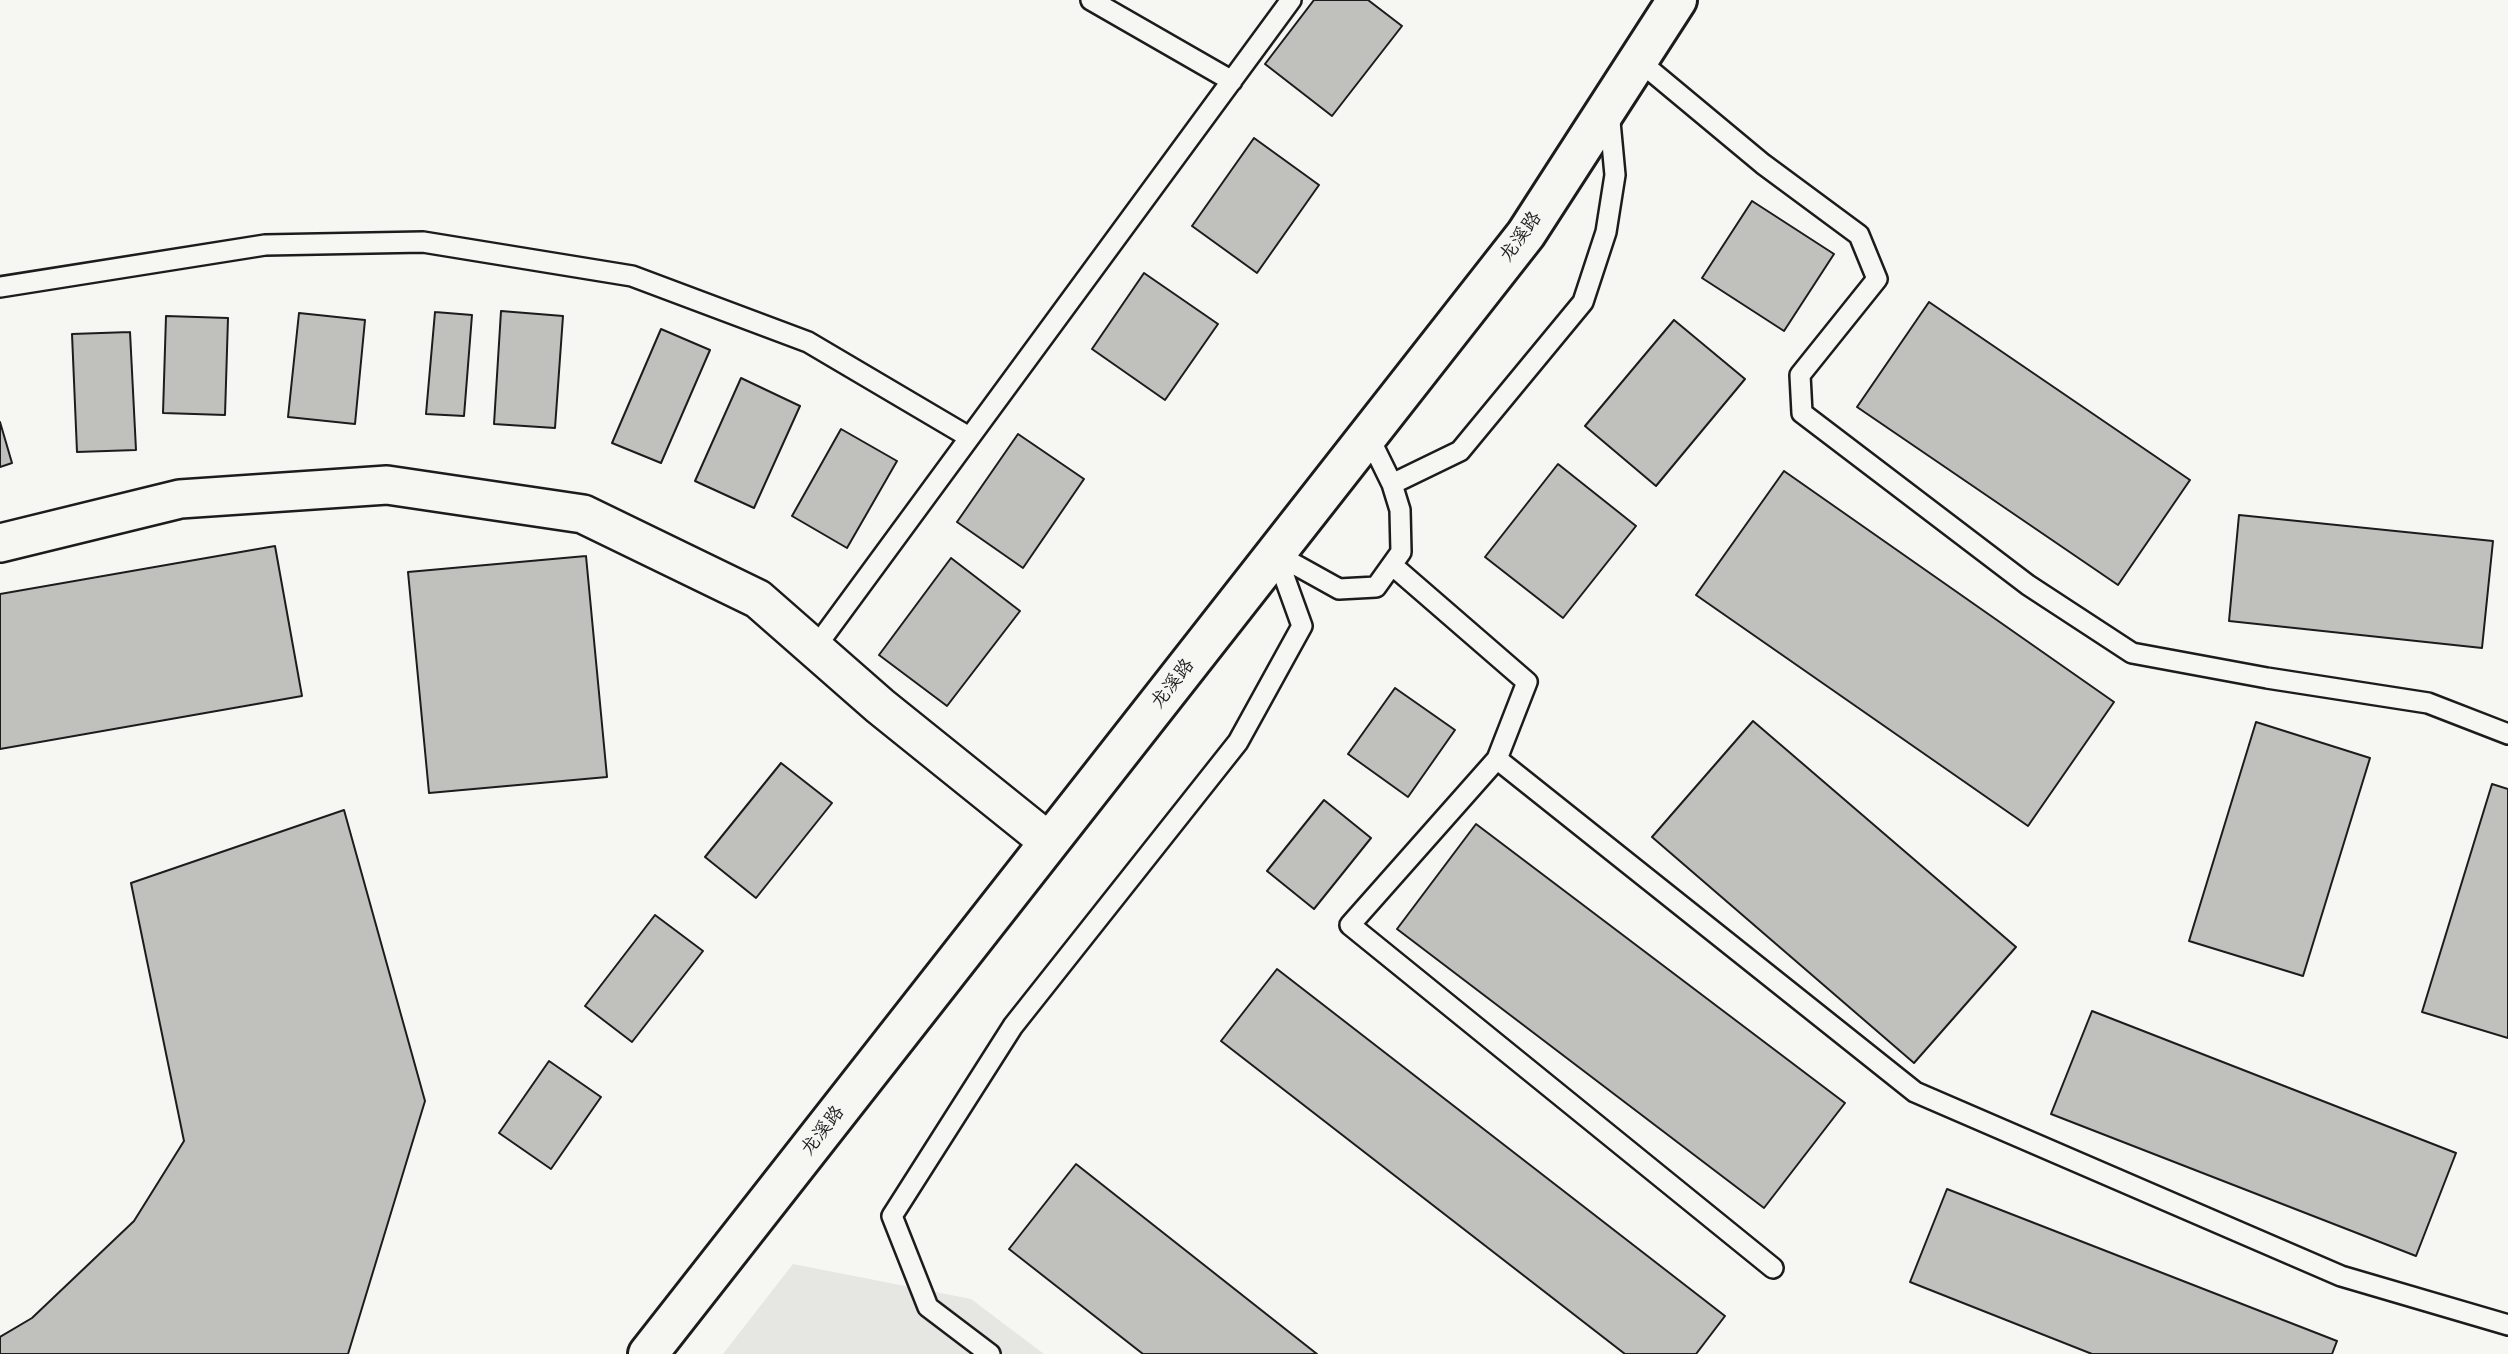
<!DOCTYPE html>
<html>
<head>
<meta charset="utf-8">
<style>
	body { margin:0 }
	canvas { display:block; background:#f6f6f2 }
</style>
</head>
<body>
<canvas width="2508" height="1354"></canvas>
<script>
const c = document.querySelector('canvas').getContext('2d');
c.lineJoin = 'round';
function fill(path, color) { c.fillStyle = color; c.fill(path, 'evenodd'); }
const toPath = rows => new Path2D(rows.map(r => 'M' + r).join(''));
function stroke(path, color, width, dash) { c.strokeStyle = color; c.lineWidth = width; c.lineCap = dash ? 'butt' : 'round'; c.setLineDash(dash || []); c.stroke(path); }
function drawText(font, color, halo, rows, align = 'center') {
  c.font = font + ' "Shantell Sans","LXGW WenKai TC",sans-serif'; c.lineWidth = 5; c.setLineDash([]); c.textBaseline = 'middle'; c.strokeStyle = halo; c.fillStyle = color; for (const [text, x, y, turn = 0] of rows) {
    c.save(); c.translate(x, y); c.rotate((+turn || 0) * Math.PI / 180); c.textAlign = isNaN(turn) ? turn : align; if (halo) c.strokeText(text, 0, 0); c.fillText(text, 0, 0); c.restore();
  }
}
fill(toPath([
	[793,1264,971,1299,1044,1354,723,1354]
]), '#e6e6e2');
const building = toPath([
	[1314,0,1368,0,1402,26,1332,116,1265,64,1314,0],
	[1254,138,1319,185,1257,273,1192,226,1254,138],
	[1752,201,1834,254,1784,331,1702,278,1752,201],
	[1144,273,1218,324,1165,400,1092,349,1144,273],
	[1929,302,2190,480,2118,585,1857,407,1929,302],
	[501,311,563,316,555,428,494,424,501,311],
	[435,312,472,315,464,416,426,414,435,312],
	[299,313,365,320,355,424,288,417,299,313],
	[166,316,228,318,225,415,163,413,166,316],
	[1674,320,1745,379,1656,486,1585,426,1674,320],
	[661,329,710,350,661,463,612,443,661,329],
	[130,332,136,450,77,452,72,334,130,332],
	[741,378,800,406,754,508,695,481,741,378],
	[0,422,12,463,0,467,0,422],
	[841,429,897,461,847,548,792,516,841,429],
	[1018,434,1084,479,1023,568,957,522,1018,434],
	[1558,464,1636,526,1563,618,1485,557,1558,464],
	[1784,471,2114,702,2028,826,1696,595,1784,471],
	[2239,515,2493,541,2482,648,2229,621,2239,515],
	[275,546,302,696,0,749,0,594,275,546],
	[586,556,607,777,429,793,408,572,586,556],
	[951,558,1020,611,947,706,879,655,951,558],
	[1395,688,1455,730,1408,797,1348,754,1395,688],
	[1753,721,2016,947,1914,1063,1652,837,1753,721],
	[2256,722,2370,758,2303,976,2189,941,2256,722],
	[781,763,832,803,756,898,705,857,781,763],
	[2492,784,2508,789,2508,1038,2422,1012,2492,784],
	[1324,800,1371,838,1314,909,1267,871,1324,800],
	[344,810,425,1101,348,1354,0,1354,0,1337,32,1318,134,1221,184,1141,131,883,344,810],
	[1476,824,1845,1103,1764,1208,1397,929,1476,824],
	[655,915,703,951,632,1042,585,1006,655,915],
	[1277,969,1725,1316,1696,1354,1625,1354,1221,1041,1277,969],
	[2092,1011,2456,1153,2416,1256,2051,1114,2092,1011],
	[549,1061,601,1097,551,1169,499,1133,549,1061],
	[1076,1164,1317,1354,1143,1354,1009,1249,1076,1164],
	[1947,1189,2337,1341,2332,1354,2092,1354,1910,1282,1947,1189]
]);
fill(building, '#c0c0bd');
stroke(building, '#1c1c1c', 2);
const lane = toPath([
	[1091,0,1232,81],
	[1638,60,1763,164,1859,235,1877,279,1800,375,1802,413,2028,585,2132,653,2267,678,2428,703,2508,734],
	[0,287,265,245,423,242,632,276,808,342,969,437],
	[1392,484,1460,451,1583,302,1606,232,1615,175,1609,111],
	[1392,565,1527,682,1497,759,1350,925,1773,1268],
	[815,648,1291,0],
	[1497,759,1915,1092,2341,1276,2508,1325],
	[990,1354,928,1307,892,1216,1013,1026,1238,742,1302,626,1276,554,1339,589,1376,587,1401,552,1400,510,1392,484,1368,435]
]);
const street = toPath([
	[0,543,180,499,387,485,583,514,758,599,880,706,1049,842]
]);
const secondary = toPath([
	[648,1354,1526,234,1677,0]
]);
stroke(lane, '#1c1c1c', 24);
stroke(street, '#1c1c1c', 42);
stroke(secondary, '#1c1c1c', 44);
stroke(lane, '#f6f6f2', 19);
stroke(street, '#f6f6f2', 37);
stroke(secondary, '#f6f6f2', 38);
drawText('19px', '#1c1c1c', '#f6f6f2', [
	["龙溪路",1521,237,-54],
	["龙溪路",1173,684,-52],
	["龙溪路",823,1131,-52]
]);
</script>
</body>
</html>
